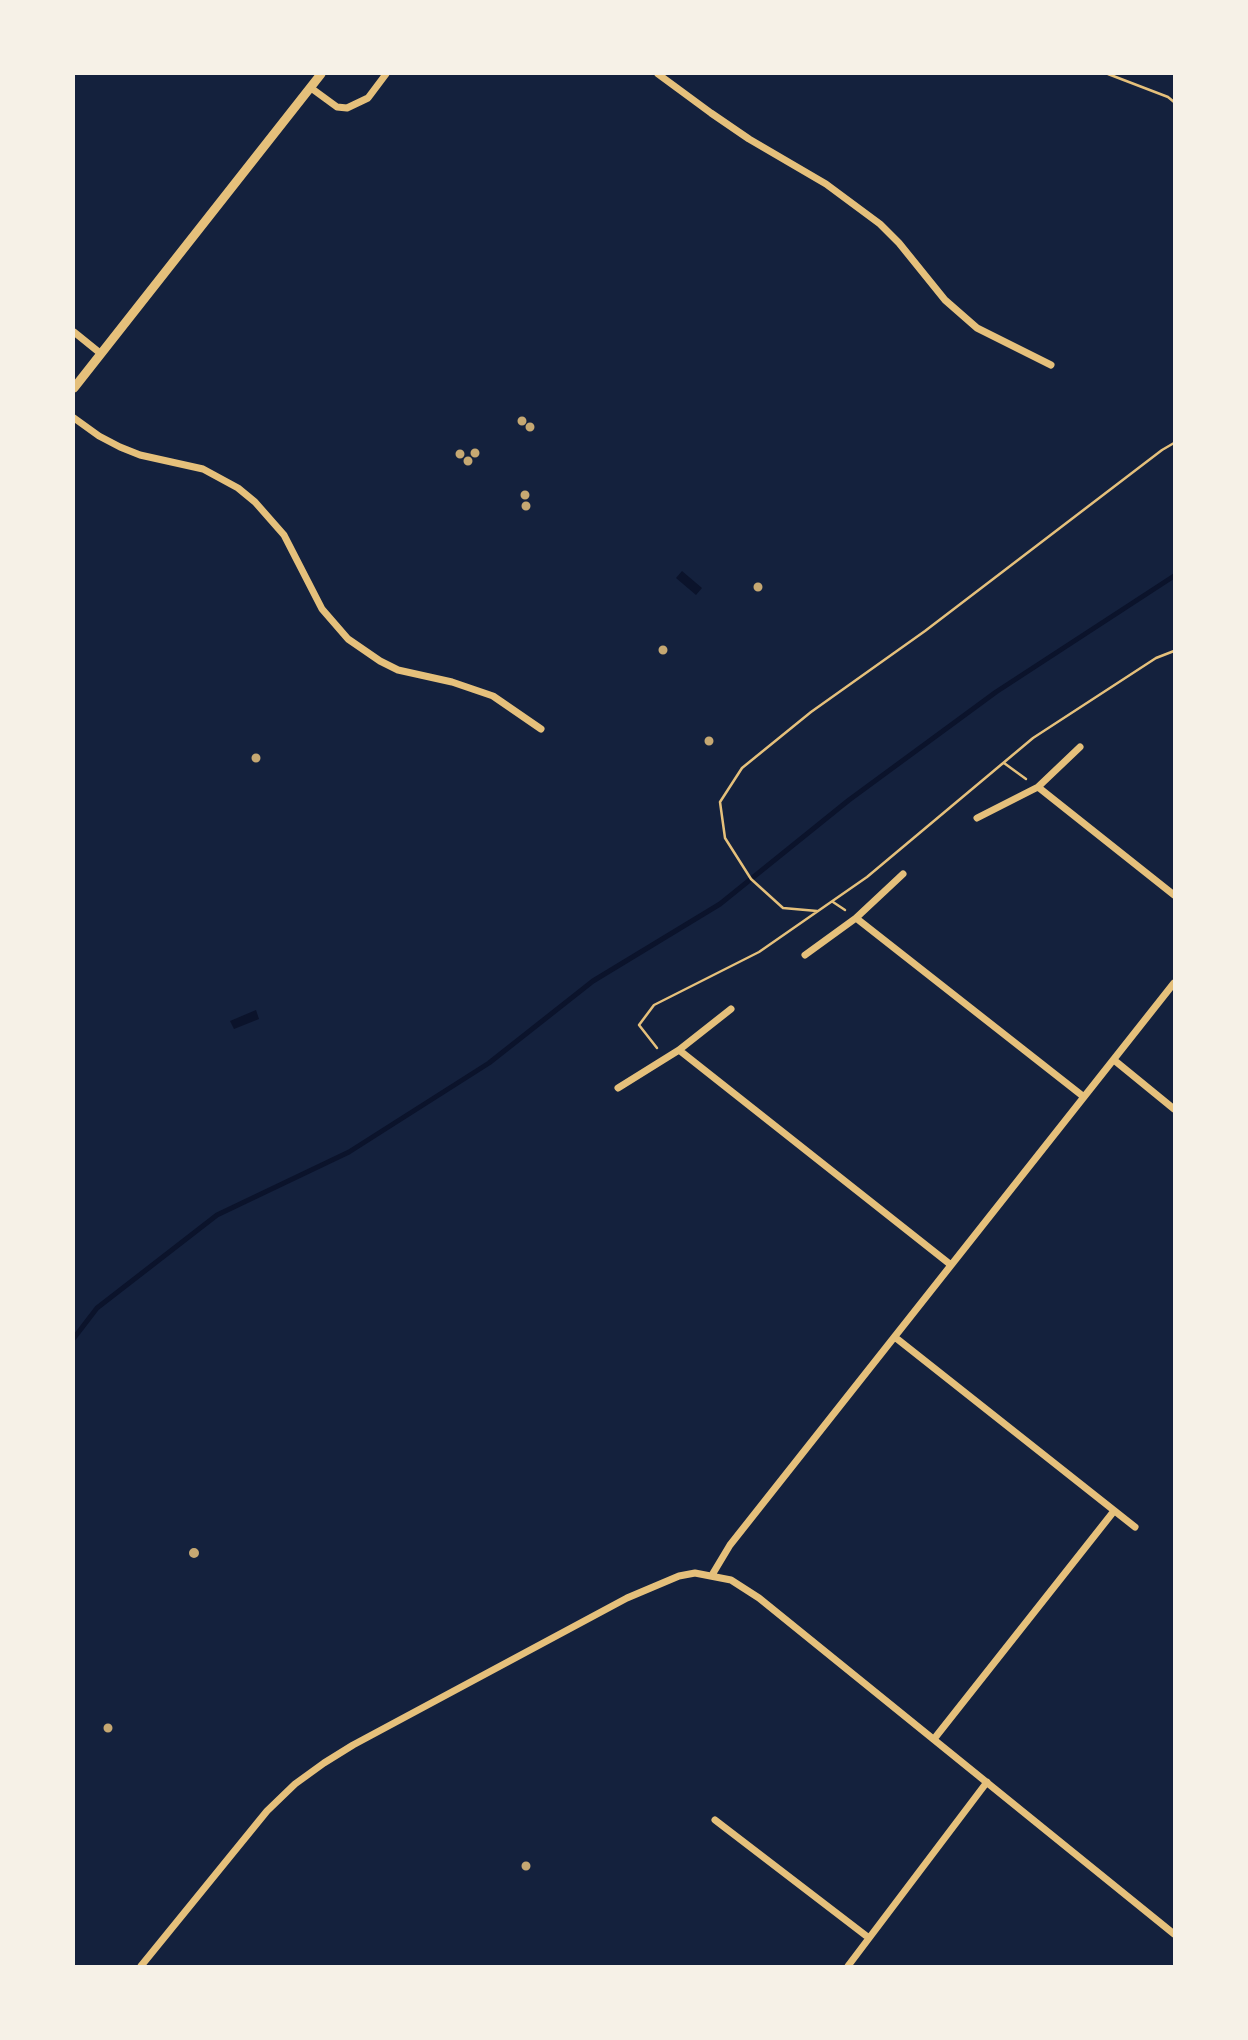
<!DOCTYPE html>
<html>
<head>
<meta charset="utf-8">
<style>
	body { margin:0 }
	#map { position:relative; width:1248px; height:2040px; overflow:hidden; background:#14213d; font-family:Helvetica,sans-serif }
	canvas { display:block }
	.frame { position:absolute; inset:0; border:75px solid #f6f1e7; pointer-events:none }
</style>
</head>
<body>
<div id="map">
<canvas width="1248" height="2040"></canvas>
<div class="frame"></div>
</div>
<script>
const c = document.querySelector('canvas').getContext('2d');
c.lineJoin = 'round';
function fill(path, color) { c.fillStyle = color; c.fill(path, 'evenodd'); }
const toPath = rows => new Path2D(rows.map(r => 'M' + r).join(''));
function stroke(path, color, width, dash) { c.strokeStyle = color; c.lineWidth = width; c.lineCap = dash ? 'butt' : 'round'; c.setLineDash(dash || []); c.stroke(path); }
fill(toPath([
	[682,571,702,588,696,595,676,578],
	[256,1010,259,1019,234,1029,230,1021]
]), '#0b132b');
stroke(toPath([
	[74,1338,97,1308,217,1215,349,1152,489,1063,593,981,720,904,849,800,996,692,1174,576]
]), '#0b132b', 5);
fill(toPath([
	'517.5 421a4.5 4.5 0 1 1 9 0a4.5 4.5 0 1 1-9 0Z',
	'525.5 427a4.5 4.5 0 1 1 9 0a4.5 4.5 0 1 1-9 0Z',
	'470.5 453a4.5 4.5 0 1 1 9 0a4.5 4.5 0 1 1-9 0Z',
	'455.5 454a4.5 4.5 0 1 1 9 0a4.5 4.5 0 1 1-9 0Z',
	'463.5 461a4.5 4.5 0 1 1 9 0a4.5 4.5 0 1 1-9 0Z',
	'520.5 495a4.5 4.5 0 1 1 9 0a4.5 4.5 0 1 1-9 0Z',
	'521.5 506a4.5 4.5 0 1 1 9 0a4.5 4.5 0 1 1-9 0Z',
	'753.5 587a4.5 4.5 0 1 1 9 0a4.5 4.5 0 1 1-9 0Z',
	'658.5 650a4.5 4.5 0 1 1 9 0a4.5 4.5 0 1 1-9 0Z',
	'704.5 741a4.5 4.5 0 1 1 9 0a4.5 4.5 0 1 1-9 0Z',
	'251.5 758a4.5 4.5 0 1 1 9 0a4.5 4.5 0 1 1-9 0Z',
	'189 1553a5 5 0 1 1 10 0a5 5 0 1 1-10 0Z',
	'103.5 1728a4.5 4.5 0 1 1 9 0a4.5 4.5 0 1 1-9 0Z',
	'521.5 1866a4.5 4.5 0 1 1 9 0a4.5 4.5 0 1 1-9 0Z'
]), '#c6a872');
stroke(toPath([
	[1108,74,1168,97,1174,102],
	[1004,763,1026,779],
	[833,902,845,910],
	[817,911,783,908,751,879,725,838,720,802,742,768,811,712,925,631,1162,450,1174,443],
	[657,1048,639,1025,654,1005,759,952,867,877,1033,738,1156,658,1174,651]
]), '#e5c07b', 2.5);
stroke(toPath([
	[658,74,711,113,749,139,826,184,880,224,899,243,945,300,977,328,1051,365],
	[311,88,337,107,347,108,368,98,386,74],
	[74,332,100,353],
	[74,418,99,436,120,447,140,455,203,469,238,488,255,502,284,535,322,609,348,639,380,661,398,670,452,682,493,696,541,729],
	[1038,787,1174,895],
	[977,818,1038,787,1080,747],
	[856,918,1084,1097],
	[805,955,856,918,903,874],
	[679,1050,951,1265],
	[1114,1060,1174,1109],
	[618,1088,679,1050,731,1009],
	[896,1338,1135,1527],
	[712,1575,730,1545,1174,983],
	[934,1739,1114,1511],
	[715,1820,869,1938],
	[141,1966,267,1811,295,1784,324,1763,353,1745,627,1598,679,1576,695,1573,731,1580,759,1598,1174,1934],
	[848,1966,987,1782]
]), '#e5c07b', 7);
stroke(toPath([
	[74,388,321,74]
]), '#e5c07b', 9);
</script>
</body>
</html>
